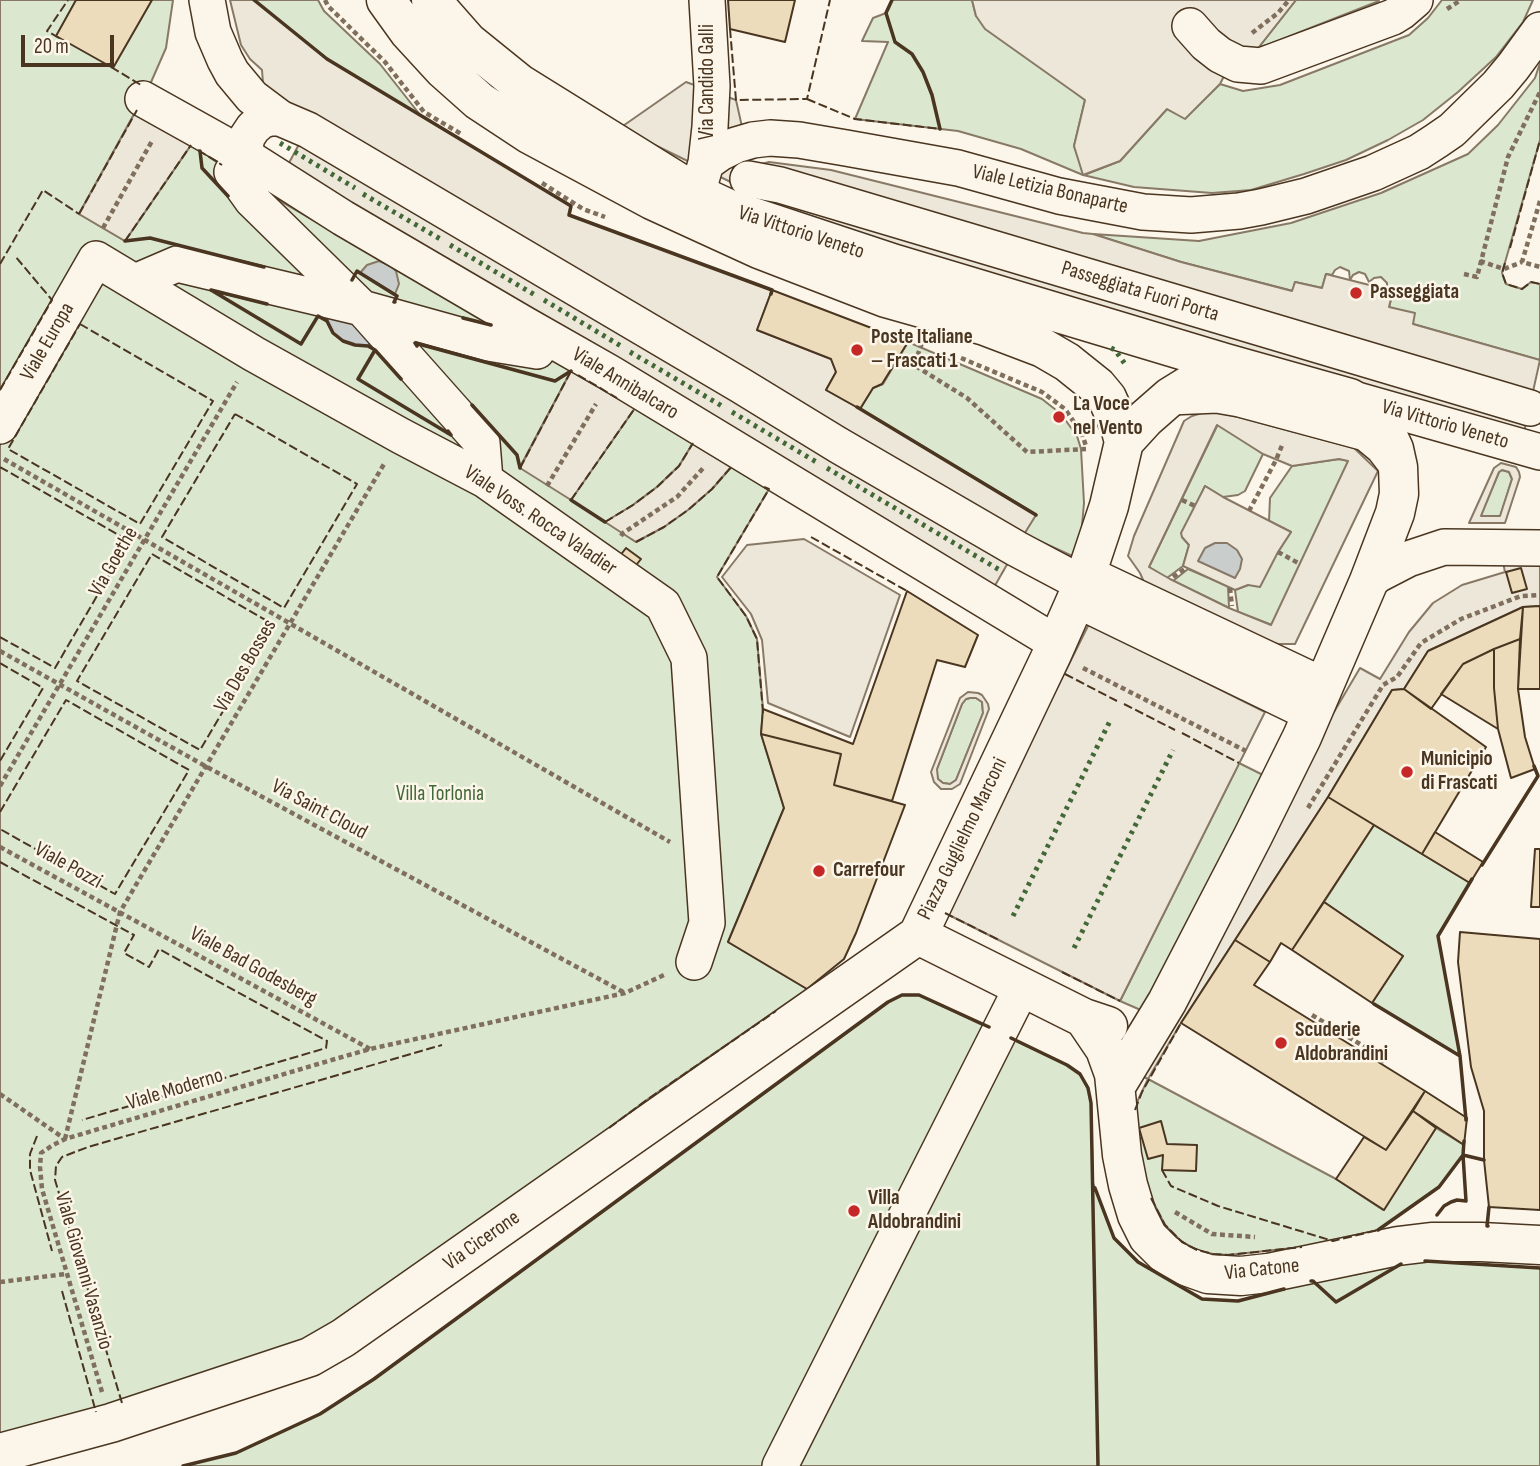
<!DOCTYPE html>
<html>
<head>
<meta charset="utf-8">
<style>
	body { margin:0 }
	#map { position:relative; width:1540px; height:1466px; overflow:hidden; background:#fbf6e9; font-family:"Sofia Sans Condensed",sans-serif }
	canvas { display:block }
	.scale { position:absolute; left:21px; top:35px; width:93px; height:32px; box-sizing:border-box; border:4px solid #4a3520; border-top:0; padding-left:9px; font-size:21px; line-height:24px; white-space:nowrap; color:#4a3520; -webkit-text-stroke:5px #fbf6e9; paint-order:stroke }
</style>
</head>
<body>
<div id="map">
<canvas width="1540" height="1466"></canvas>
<div class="scale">20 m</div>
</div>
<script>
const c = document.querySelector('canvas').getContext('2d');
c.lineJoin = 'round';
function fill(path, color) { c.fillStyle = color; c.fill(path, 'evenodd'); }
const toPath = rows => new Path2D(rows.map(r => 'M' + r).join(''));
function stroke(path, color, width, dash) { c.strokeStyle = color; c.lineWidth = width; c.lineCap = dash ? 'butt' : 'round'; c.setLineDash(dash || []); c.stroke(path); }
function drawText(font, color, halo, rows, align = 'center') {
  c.font = font + ' "Sofia Sans Condensed",sans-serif'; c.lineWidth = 5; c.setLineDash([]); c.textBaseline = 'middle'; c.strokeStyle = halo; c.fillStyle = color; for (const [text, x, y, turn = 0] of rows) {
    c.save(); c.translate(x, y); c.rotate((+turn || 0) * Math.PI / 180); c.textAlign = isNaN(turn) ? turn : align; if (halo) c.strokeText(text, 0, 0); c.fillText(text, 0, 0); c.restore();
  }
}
const green = toPath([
	[0,0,173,0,166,48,148,89,79,214,125,241,191,145,263,191,571,371,520,467,571,499,635,408,693,443,679,466,657,487,633,505,606,522,636,542,712,489,732,466,769,489,717,577,746,616,757,639,763,709,761,734,784,808,728,942,807,989,648,1099,442,1252,311,1345,0,1444,0,0],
	[254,0,318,0,324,11,380,64,421,116,327,59,254,0],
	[892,0,972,0,976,16,1085,100,1074,146,1084,175,1120,161,1167,109,1185,118,1220,84,1243,91,1280,85,1409,35,1428,18,1442,0,1533,0,1523,22,1496,57,1458,92,1423,120,1388,140,1346,160,1304,174,1251,190,1212,193,1134,187,1083,175,1021,149,958,131,855,119,888,42,862,41,873,18,886,13,892,0],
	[1296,0,1378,0,1379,1,1267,45,1259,47,1296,0],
	[1540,63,1540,140,1502,273,1506,284,1522,289,1531,282,1540,284,1540,360,1413,324,1389,307,1393,292,1387,290,1387,283,1381,277,1374,278,1369,282,1365,274,1359,272,1353,275,1350,280,1349,271,1340,267,1335,270,1332,275,1326,274,1322,288,1295,282,1293,291,1181,262,1093,234,1199,241,1291,223,1381,193,1468,154,1498,125,1535,78,1540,63],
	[908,342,1042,399,1061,414,1077,436,1081,449,1084,503,1079,559,1024,534,1036,514,860,409,873,388,883,384,908,342],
	[1218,424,1263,454,1245,491,1238,495,1223,497,1205,486,1182,537,1189,545,1183,566,1167,578,1149,567,1218,424],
	[1339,459,1349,461,1272,625,1238,612,1235,590,1248,585,1278,552,1291,532,1269,521,1270,498,1292,466,1339,459],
	[1502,470,1509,472,1512,479,1500,517,1480,516,1499,472,1502,470],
	[1188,569,1228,586,1229,608,1173,581,1188,569],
	[970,698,976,698,982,702,983,713,956,780,950,784,943,783,938,779,936,772,937,769,962,704,966,699,970,698],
	[1239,763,1267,777,1143,1011,1120,1001,1239,763],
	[1374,825,1470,883,1438,936,1460,1056,1372,1003,1403,956,1324,902,1374,825],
	[902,995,919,995,1067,1065,1080,1074,1088,1088,1091,1103,1093,1183,1114,1238,1138,1262,1201,1299,1238,1301,1313,1281,1358,1274,1408,1260,1540,1268,1540,1466,183,1466,236,1453,320,1414,374,1379,888,1002,902,995],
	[1148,1079,1336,1179,1383,1210,1436,1128,1464,1145,1463,1155,1439,1187,1378,1230,1302,1247,1228,1255,1213,1254,1197,1250,1182,1242,1165,1225,1147,1190,1138,1163,1135,1110,1137,1102,1148,1079]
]);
fill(green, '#dce7d0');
stroke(green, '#887966', 2);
const parking = toPath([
	[230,0,254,0,327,59,571,206,569,215,772,290,757,330,831,359,836,372,826,390,860,409,1036,515,1018,544,264,96,262,70,250,59,241,45,230,0],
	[972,0,1296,0,1259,47,1225,74,1220,84,1185,119,1167,109,1120,161,1083,175,1074,146,1085,100,985,29,976,16,972,0],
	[686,82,736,100,751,167,769,162,831,170,1083,233,1093,234,1181,262,1292,291,1295,282,1322,288,1326,274,1393,291,1389,307,1415,313,1413,324,1540,360,1522,441,786,221,745,189,620,128,686,82],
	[137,109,191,145,125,241,79,214,137,109],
	[303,137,1013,554,993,589,284,172,303,137],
	[571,371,635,408,571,500,520,468,571,371],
	[1212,410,1354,448,1378,471,1295,644,1278,644,1257,638,1147,589,1140,573,1128,556,1134,536,1184,421,1192,416,1212,410],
	[1217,425,1263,454,1292,466,1339,459,1348,461,1271,625,1229,608,1170,579,1149,567,1217,425],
	[693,443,732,466,712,489,688,510,664,527,636,542,605,522,633,505,657,487,679,466,693,443],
	[1501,463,1516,467,1519,472,1520,477,1505,523,1469,523,1494,468,1501,463],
	[1502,470,1509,472,1512,479,1500,516,1481,516,1499,472,1502,470],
	[1205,486,1223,497,1291,532,1278,552,1260,587,1248,585,1235,590,1183,566,1189,545,1182,537,1181,533,1205,486],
	[804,539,900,595,850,737,768,703,762,640,751,614,722,577,747,545,804,539],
	[1540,551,1540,606,1523,607,1428,651,1404,689,1392,690,1328,797,1181,1023,1148,1079,1140,1075,1269,822,1360,668,1380,679,1409,632,1433,603,1462,585,1505,572,1502,557,1540,551],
	[1089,624,1265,712,1120,1001,945,913,1089,624],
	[968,692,978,693,982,695,988,704,989,709,960,784,952,789,941,789,934,782,931,772,960,698,968,692],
	[970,698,976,698,982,702,983,713,956,780,950,784,943,783,938,779,937,769,962,704,966,699,970,698]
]);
fill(parking, '#ede7d9');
stroke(parking, '#887966', 2);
const water = toPath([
	[379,261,391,266,396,271,399,284,395,294,360,273,367,265,379,261],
	[348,316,370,341,368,346,355,345,343,341,333,333,327,321,329,317,348,316],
	[1215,543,1227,543,1237,550,1242,559,1240,569,1235,578,1198,561,1205,548,1215,543]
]);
fill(water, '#c9cecd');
stroke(water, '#887966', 2);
const building = toPath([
	[76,0,152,0,113,68,56,36,76,0],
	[728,0,795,0,785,42,730,29,728,0],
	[772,290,908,342,882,384,873,388,860,409,826,390,836,372,831,359,757,330,772,290],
	[626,548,641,559,633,569,619,557,626,548],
	[1521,568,1527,589,1512,593,1506,572,1521,568],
	[907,591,978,635,965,667,937,660,892,801,834,785,841,754,761,734,763,709,853,744,907,591],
	[1540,606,1540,689,1518,689,1523,607,1540,606],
	[1523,607,1520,639,1494,649,1463,664,1431,709,1404,689,1428,651,1523,607],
	[1520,639,1518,689,1525,737,1535,769,1511,778,1498,729,1494,688,1494,649,1520,639],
	[1494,649,1494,688,1498,729,1441,694,1463,664,1494,649],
	[1404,689,1486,747,1422,854,1328,797,1392,690,1404,689],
	[761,734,841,754,834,785,905,805,856,933,844,959,807,989,728,942,784,808,761,734],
	[1328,797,1374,825,1292,950,1281,943,1270,962,1235,940,1328,797],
	[1435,832,1483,862,1470,883,1422,854,1435,832],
	[1535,849,1540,849,1540,907,1531,907,1535,849],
	[1324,902,1403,956,1372,1003,1292,950,1324,902],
	[1460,932,1540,939,1540,1210,1489,1207,1484,1160,1484,1111,1471,1067,1458,962,1460,932],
	[1235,940,1270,962,1254,985,1425,1091,1386,1150,1181,1023,1235,940],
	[1425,1091,1467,1118,1464,1145,1413,1111,1425,1091],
	[1413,1111,1436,1128,1384,1210,1336,1179,1364,1137,1386,1150,1413,1111],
	[1161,1121,1167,1144,1197,1145,1196,1171,1162,1170,1163,1155,1148,1159,1139,1128,1161,1121]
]);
fill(building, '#ecdcbc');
stroke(building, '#4a3520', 2);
const minor = toPath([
	[207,0,213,32,225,60,232,73,252,97,280,118,308,130,740,385,838,445,1017,549,1083,584],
	[1190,26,1206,44,1220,55,1238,64,1261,66,1393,17,1401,12,1415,0],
	[143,99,247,157],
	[280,118,270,118,261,121,253,128,247,137,245,147,247,157,343,218,524,324,610,373,1056,643],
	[706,163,710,127,712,86,707,0],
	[232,172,252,200,362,308,482,443,485,480],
	[748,179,780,185,1530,408],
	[685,216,697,194,706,163,720,153,736,145,753,140,770,138,799,140,846,148,958,168,1059,196,1143,212,1191,215,1239,211,1261,207,1306,196,1373,173,1419,152,1436,141,1452,130,1498,85,1513,67,1540,30],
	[135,282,177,264,362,308,488,343,537,351],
	[1170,397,1217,395,1240,399,1366,433,1383,447,1396,464],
	[1350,398,1540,452],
	[0,426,96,259,254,354,401,436,485,480,663,605,689,658,707,923,694,962],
	[1369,581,1379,574,1408,559,1444,547,1540,548],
	[1075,599,1312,714],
	[780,1466,1022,987]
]);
const major = toPath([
	[386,0,409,32,443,69,479,101,529,134,652,200,759,249,886,298,985,326,1043,348,1067,362,1097,386,1107,398,1120,427,1124,442],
	[431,0,468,42,520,84,697,194,729,209,895,264,1225,363,1350,398,1374,415,1387,434,1394,449,1398,467,1399,494,1395,513,1369,581,1302,737,1253,836,1167,1002,1116,1086],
	[1086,575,1323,687],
	[918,935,1084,1018,1108,1026],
	[1084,1018,1105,1049,1114,1074,1122,1155,1128,1185,1137,1215,1148,1237,1164,1253,1180,1264,1208,1274,1241,1276,1268,1273,1398,1246,1431,1242,1481,1242,1540,1245],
	[0,1453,111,1423,310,1357,343,1338,918,935,1052,654,1083,584,1109,506,1124,442,1146,418,1170,397,1225,363]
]);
stroke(minor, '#4a3520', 38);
stroke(major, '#4a3520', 41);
stroke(toPath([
	[325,0,328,6,385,62,424,112,463,135],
	[1447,9,1461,0],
	[1252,33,1278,13,1289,0],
	[542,183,583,209,605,217],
	[1540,201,1522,262,1540,267],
	[103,228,152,141],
	[1480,261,1504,269,1522,262],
	[1464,274,1477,277,1508,157,1540,92],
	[922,343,914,365,967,398,1027,452,1086,449],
	[961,358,1042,392,1065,409,1082,434,1086,446],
	[4,459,670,842],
	[547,486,596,404],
	[1182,500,1195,506],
	[1249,511,1276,460,1283,443],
	[621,536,623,533,677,497,705,466],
	[1278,552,1300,564],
	[1173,577,1186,568],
	[1230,588,1232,606],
	[0,651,207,767,625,993],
	[1083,668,1246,751],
	[0,786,237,382],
	[1308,808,1383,685,1397,677,1421,643,1461,619,1521,596,1540,595],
	[0,847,370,1049],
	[1312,1015,1383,1058,1381,1063],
	[0,1094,65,1139],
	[65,1139,120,912,384,464],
	[1175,1212,1212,1234,1255,1237],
	[0,1282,66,1274],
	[102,1392,42,1189,40,1167,41,1153,53,1145,65,1139,335,1059,370,1049,625,993,664,975]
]), '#7f6f5c', 4.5, [5, 3.5]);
stroke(minor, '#fbf6e9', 35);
stroke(major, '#fbf6e9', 38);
stroke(toPath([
	[280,143,355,188],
	[363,194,442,240],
	[450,245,535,295],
	[544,300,621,346],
	[1111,348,1115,350,1125,364],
	[630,352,722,406],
	[732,412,818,463],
	[827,468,1003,572],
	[1013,916,1111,719],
	[1074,948,1173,750]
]), '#436837', 5, [3.5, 5]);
stroke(toPath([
	[730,29,736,100,807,99,830,0],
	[59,38,47,31,68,0],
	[111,67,141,85],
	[807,99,855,119,940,129],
	[198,150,222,165],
	[79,214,137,110],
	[125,241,191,145],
	[1510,248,1540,140],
	[1505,263,1502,273,1506,284,1522,289,1531,282,1540,284],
	[0,264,43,190,79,214],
	[80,324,213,401,140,524,8,449,80,324],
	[578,375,617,398],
	[0,390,52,300,15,256],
	[235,414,357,484,284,608,162,537,235,414],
	[0,467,129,541,55,668,0,637],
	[520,468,571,371],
	[571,500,635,408],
	[605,522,633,505,657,487,679,466,693,443],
	[811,537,907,591],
	[636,542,664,527,688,510,712,489,732,466],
	[152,554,274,625,200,750,77,681,152,554],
	[0,663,43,688,0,761],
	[1065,674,1117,701],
	[1124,704,1175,730],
	[763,713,757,639,746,616,717,577,769,489,764,487],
	[1182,733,1239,763],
	[0,812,66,700,189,770,115,894,0,829],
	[0,862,134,935,124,953,149,967,159,949,327,1041,326,1048,82,1120],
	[945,913,1001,941],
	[1062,972,1120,1001],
	[1135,1110,1142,1092,1181,1023],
	[609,1128,648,1099,776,1011],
	[37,1136,30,1154,30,1170,52,1251],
	[1162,1170,1171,1186,1218,1206,1333,1241,1378,1230],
	[1151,1198,1165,1225,1182,1242,1197,1250,1213,1254,1228,1255,1302,1247],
	[62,1291,96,1412],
	[122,1403,55,1180,56,1166,62,1157,88,1147,442,1045]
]), '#4a3520', 2, [9, 3.5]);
stroke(toPath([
	[254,0,327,59,571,206,569,215,772,290,771,294],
	[892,0,886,13,895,42,912,54,923,72,932,95,940,129],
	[200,151,202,168,228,196],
	[125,241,150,238,264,267],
	[352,280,357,271,360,273,397,296,394,302,395,302],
	[267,304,211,290,301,344,318,316,327,321,333,333,343,341,355,345,368,346,375,350,358,379,451,435,448,431],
	[463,318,491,325],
	[417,346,415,343,555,381,571,371],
	[375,350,401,379],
	[472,405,517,455,520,468],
	[857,407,1036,515],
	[571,500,605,522],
	[1482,865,1538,776,1534,766],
	[1374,1004,1460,1056],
	[1011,1038,1067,1065,1080,1074,1088,1088,1091,1103,1098,1466],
	[1466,1120,1460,1056,1438,936,1472,879],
	[1095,1188,1114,1238,1138,1262,1202,1299,1238,1301,1284,1289],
	[1437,1215,1444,1206,1451,1202,1457,1200,1466,1201,1463,1155,1484,1160],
	[1488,1226,1487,1226,1489,1207],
	[1378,1230,1439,1187,1463,1155,1464,1141],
	[1425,1261,1540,1268],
	[1311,1281,1313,1281,1336,1302,1401,1264],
	[183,1466,236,1453,320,1414,374,1379,888,1002,902,995,919,995,989,1027]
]), '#4a3520', 3.5);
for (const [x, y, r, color] of [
	[1356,293,7,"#c62828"],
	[857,350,7,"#c62828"],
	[1059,417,7,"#c62828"],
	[1407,772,7,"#c62828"],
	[819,871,7,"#c62828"],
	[1281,1043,7,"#c62828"],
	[854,1211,7,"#c62828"]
]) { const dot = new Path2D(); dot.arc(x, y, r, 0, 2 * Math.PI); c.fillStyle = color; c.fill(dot); stroke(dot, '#fbf6e9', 2.5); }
drawText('21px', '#4a3520', '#fbf6e9', [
	["Via Candido Galli",708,82,-90],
	["Viale Letizia Bonaparte",1050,190,13],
	["Via Vittorio Veneto",801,233,18],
	["Passeggiata Fuori Porta",1140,292,17],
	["Viale Europa",48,342,-60],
	["Viale Annibalcaro",625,384,31],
	["Via Vittorio Veneto",1445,425,16],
	["Viale Voss. Rocca Valadier",540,521,34],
	["Via Goethe",114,562,-60],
	["Via Des Bosses",246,666,-60],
	["Via Saint Cloud",319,810,28],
	["Piazza Guglielmo Marconi",963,839,-64],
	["Viale Pozzi",68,866,29],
	["Viale Bad Godesberg",253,967,29],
	["Viale Moderno",175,1090,-17],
	["Via Cicerone",482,1241,-35],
	["Via Catone",1262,1270,-6],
	["Viale Giovanni Vasanzio",83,1271,74]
]);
drawText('bold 21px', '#4a3520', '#fbf6e9', [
	["Passeggiata",1370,293],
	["Poste Italiane",871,338],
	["– Frascati 1",871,362],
	["La Voce",1073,405],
	["nel Vento",1073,429],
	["Municipio",1421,760],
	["di Frascati",1421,784],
	["Carrefour",833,871],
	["Scuderie",1295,1031],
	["Aldobrandini",1295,1055],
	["Villa",868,1199],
	["Aldobrandini",868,1223]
], 'left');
drawText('21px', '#436837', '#fbf6e9', [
	["Villa Torlonia",440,795]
]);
</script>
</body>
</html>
